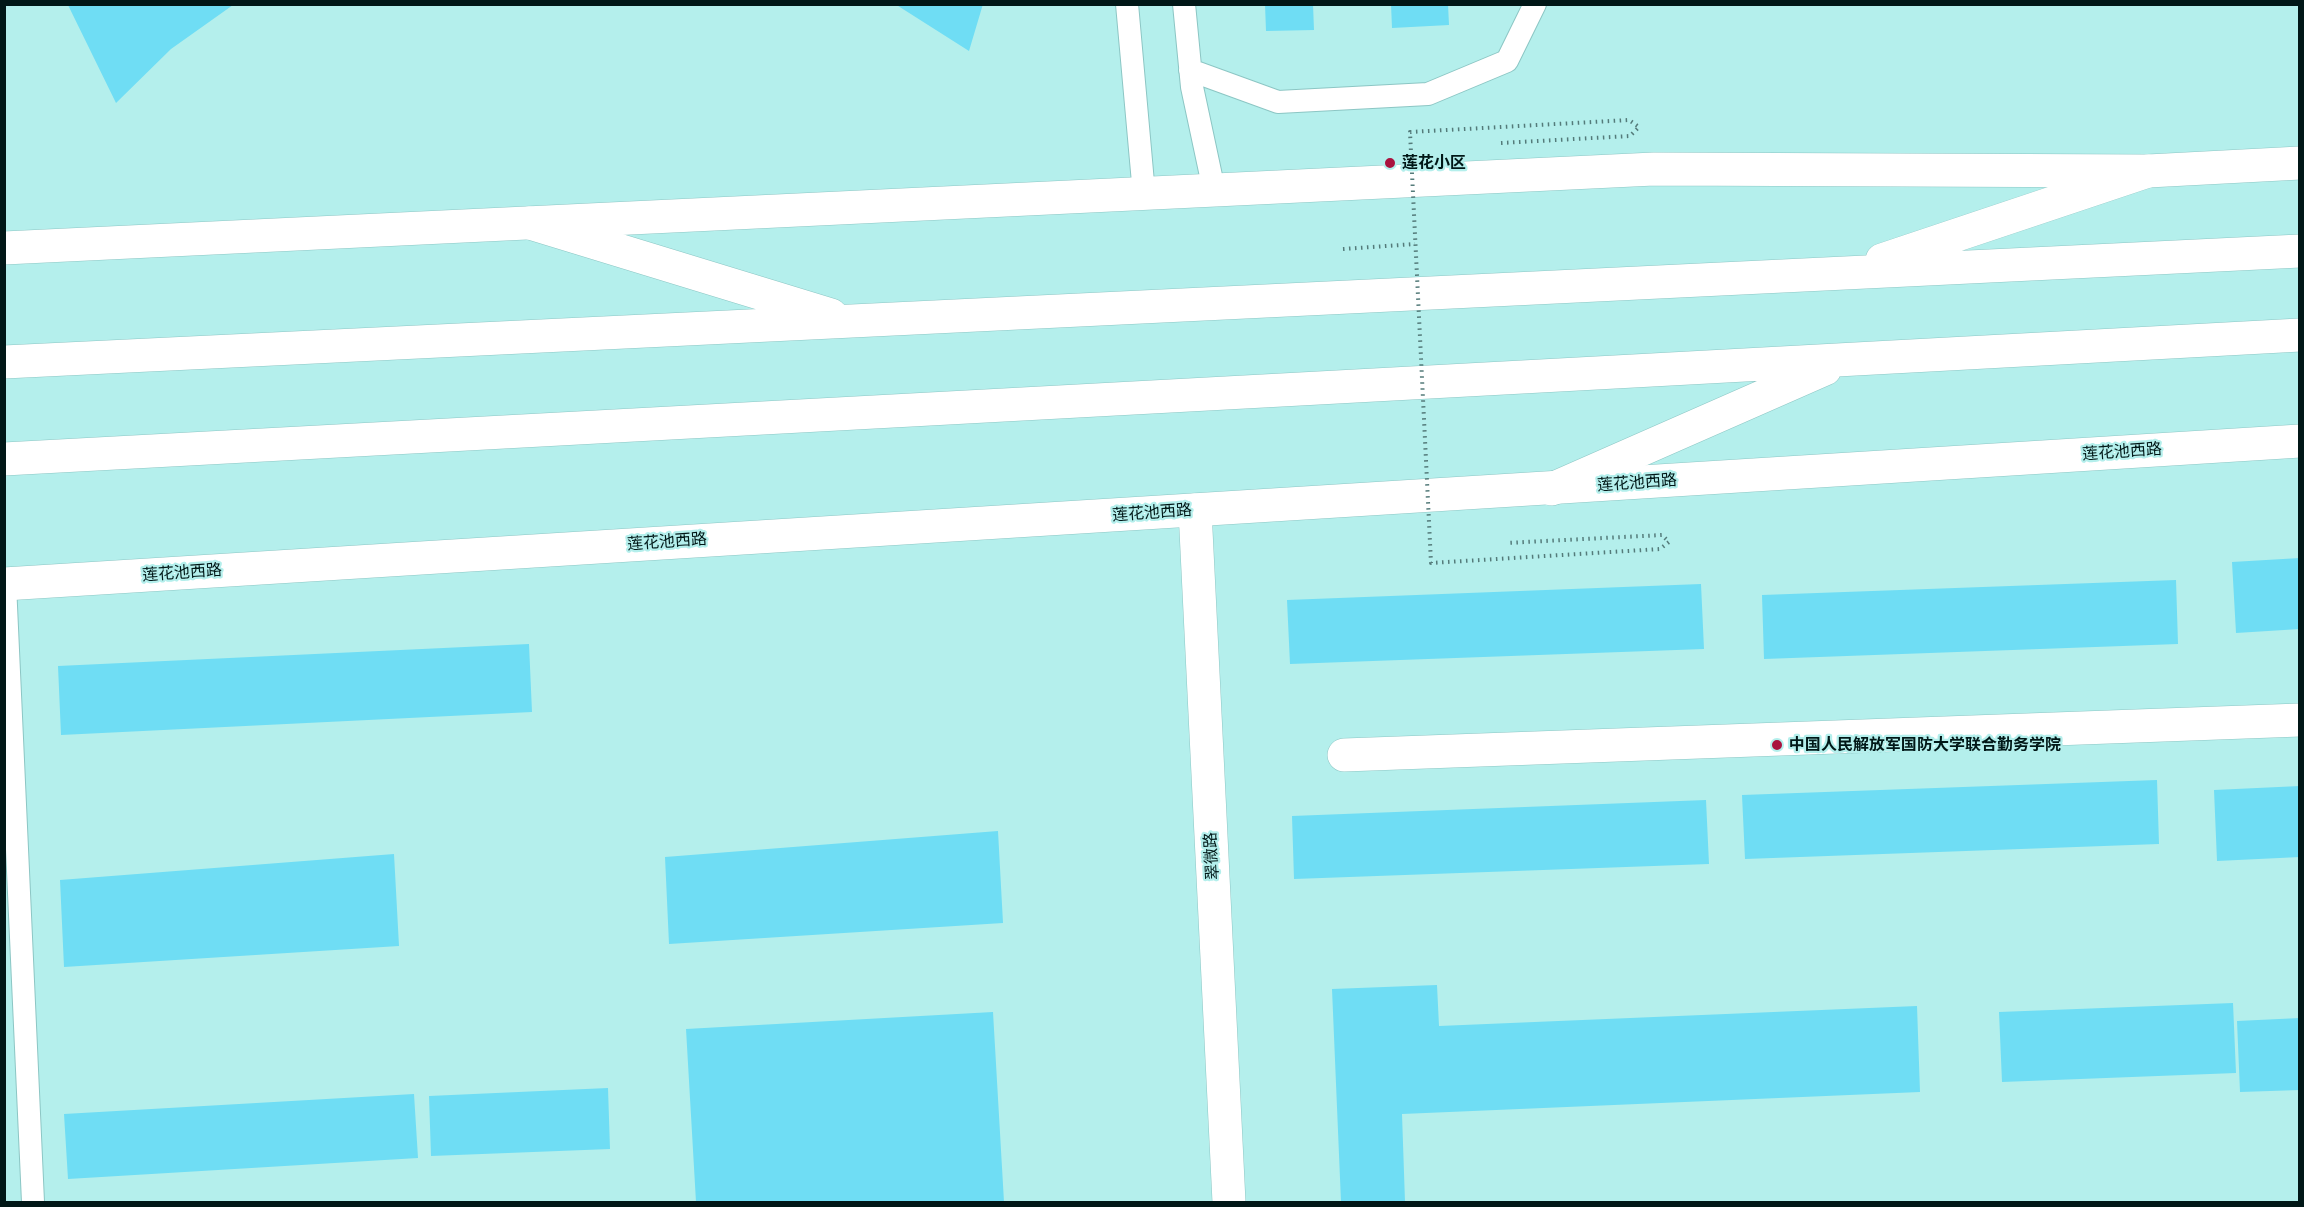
<!DOCTYPE html>
<html>
<head>
<meta charset="utf-8">
<style>
	body { margin:0 }
	#map { position:relative; width:2304px; height:1207px; overflow:hidden; background:#b4efec; font-family:Figtree,sans-serif }
	canvas { display:block }
	.frame { position:absolute; inset:0; border:6px solid #011717; pointer-events:none }
</style>
</head>
<body>
<div id="map">
<canvas width="2304" height="1207"></canvas>
<div class="frame"></div>
</div>
<script>
const c = document.querySelector('canvas').getContext('2d');
c.lineJoin = 'round';
function fill(path, color) { c.fillStyle = color; c.fill(path, 'evenodd'); }
const toPath = rows => new Path2D(rows.map(r => 'M' + r).join(''));
function stroke(path, color, width, dash) { c.strokeStyle = color; c.lineWidth = width; c.lineCap = dash ? 'butt' : 'round'; c.setLineDash(dash || []); c.stroke(path); }
function drawText(font, color, halo, rows, align = 'center') {
  c.font = font + ' Figtree,"Noto Sans SC",sans-serif'; c.lineWidth = 4.5; c.setLineDash([]); c.textBaseline = 'middle'; c.strokeStyle = halo; c.fillStyle = color; for (const [text, x, y, turn = 0] of rows) {
    c.save(); c.translate(x, y); c.rotate((+turn || 0) * Math.PI / 180); c.textAlign = isNaN(turn) ? turn : align; if (halo) c.strokeText(text, 0, 0); c.fillText(text, 0, 0); c.restore();
  }
}
fill(toPath([
	[895,4,983,4,969,51],
	[1265,4,1313,4,1314,30,1266,31],
	[1391,4,1448,4,1449,25,1392,28],
	[68,5,233,5,171,49,116,103],
	[2300,558,2300,629,2236,633,2232,562],
	[2176,580,2178,644,1764,659,1762,595],
	[1701,584,1704,649,1290,664,1287,600],
	[529,644,532,712,61,735,58,666],
	[2157,780,2159,844,1745,859,1742,795],
	[2300,786,2300,857,2217,861,2214,790],
	[1706,800,1709,864,1294,879,1292,816],
	[998,831,1003,923,669,944,665,857],
	[394,854,399,946,64,967,60,880],
	[1437,985,1439,1026,1917,1006,1920,1092,1402,1114,1405,1202,1341,1202,1332,989],
	[2233,1003,2236,1073,2002,1082,1999,1012],
	[993,1012,1004,1202,696,1202,686,1029],
	[2300,1018,2300,1090,2240,1092,2237,1021],
	[608,1088,610,1149,431,1156,429,1096],
	[414,1094,418,1158,68,1179,64,1114]
]), '#6fddf4');
const lane = toPath([
	[1127,4,1144,194],
	[1184,4,1192,87,1214,190],
	[1190,70,1278,102,1428,94,1507,61,1535,4],
	[5,584,33,1202]
]);
const street = toPath([
	[1195,510,1229,1202],
	[1344,755,2300,720]
]);
const secondary = toPath([
	[4,248,1654,169,2148,171,2300,163],
	[4,584,2300,441]
]);
const highway = toPath([
	[530,223,831,315],
	[1882,260,2148,171],
	[4,362,2300,251],
	[4,459,2300,335],
	[1552,489,1825,369]
]);
stroke(lane, '#8cc6c4', 24);
stroke(street, '#8cc6c4', 34);
stroke(secondary, '#8cc6c4', 34);
stroke(highway, '#8cc6c4', 34);
stroke(toPath([
	[1343,249,1415,244]
]), '#547b7a', 4, [1.5, 4.5]);
stroke(lane, '#fff', 22);
stroke(street, '#fff', 33);
stroke(secondary, '#fff', 33);
stroke(highway, '#fff', 33);
stroke(toPath([
	[1501,143,1630,136,1639,127,1629,120,1410,132,1431,563,1660,549,1669,542,1662,535,1506,543]
]), '#547b7a', 4, [1.5, 4.5]);
for (const [x, y, r, color] of [
	[1390,163,6,"#a9123e"],
	[1777,745,6,"#a9123e"]
]) { const dot = new Path2D(); dot.arc(x, y, r, 0, 2 * Math.PI); c.fillStyle = color; c.fill(dot); stroke(dot, '#b4efec', 2); }
drawText('bold 16px', '#011717', '#b4efec', [
	["莲花小区",1402,163],
	["中国人民解放军国防大学联合勤务学院",1789,745]
], 'left');
drawText('16px', '#011717', '#b4efec', [
	["莲花池西路",2122,452,-4],
	["莲花池西路",1637,483,-4],
	["莲花池西路",1152,513,-4],
	["莲花池西路",667,542,-4],
	["莲花池西路",182,573,-4],
	["翠微路",1212,856,-93]
]);
</script>
</body>
</html>
